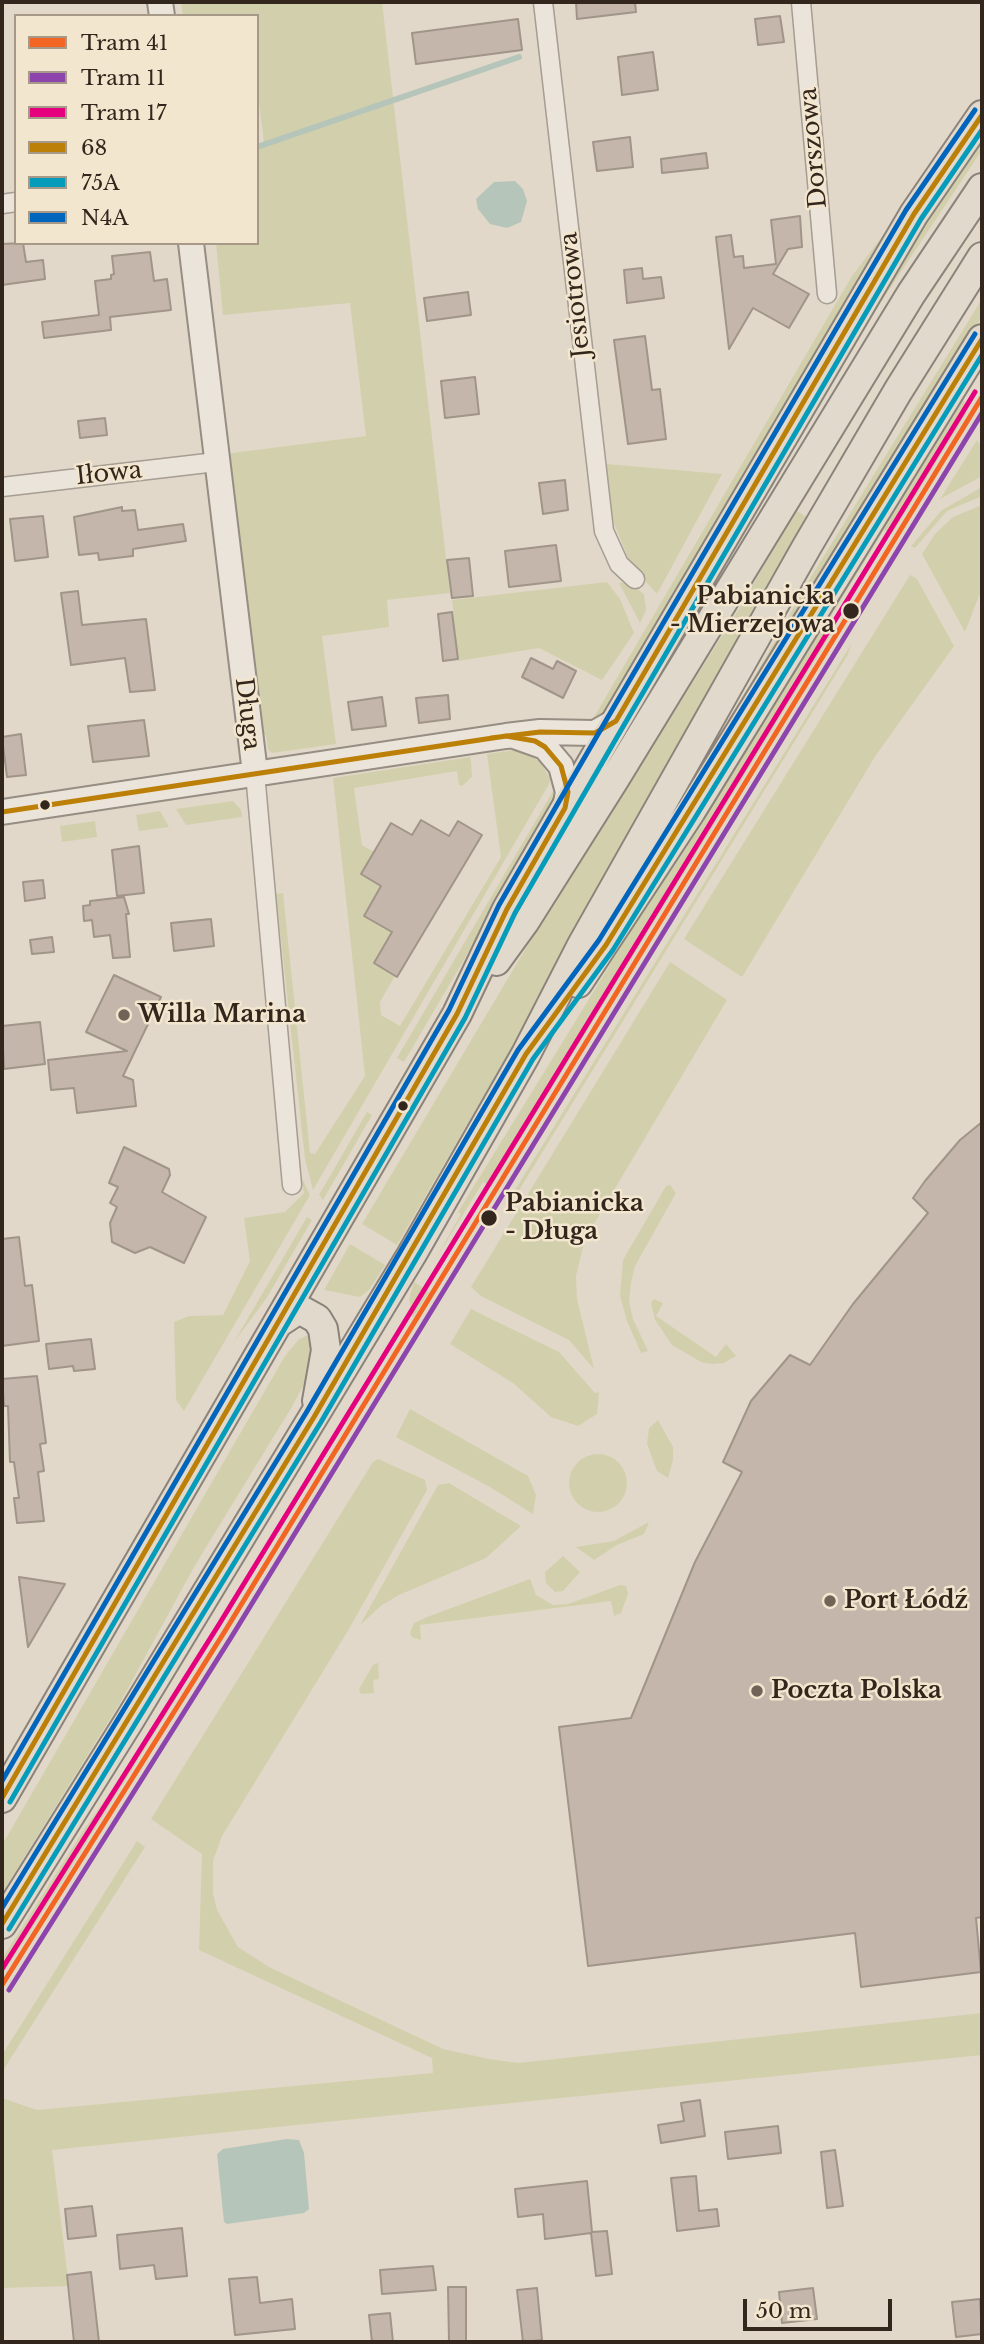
<!DOCTYPE html>
<html>
<head>
<meta charset="utf-8">
<style>
	body { margin:0 }
	#map { position:relative; width:984px; height:2344px; overflow:hidden; background:#e1d8c9; font-family:"Libre Baskerville",serif }
	canvas { display:block }
	.frame { position:absolute; inset:0; border:4px solid #33261c; pointer-events:none }
	.legend { position:absolute; left:14px; top:14px; width:245px; height:231px; box-sizing:border-box; background:#f3e6ce; border:2px solid #a69987; margin:0; padding:9px 12px; list-style:none; font-size:21px; color:#33261c }
	.legend li { display:flex; align-items:center; gap:14px; height:35px }
	.legend b { width:35px; border:2px solid #a69987 }
	.scale { position:absolute; left:743px; top:2299px; width:149px; height:32px; box-sizing:border-box; border:4px solid #33261c; border-top:0; padding-left:9px; font-size:21px; line-height:24px; white-space:nowrap; color:#33261c; -webkit-text-stroke:5px #f3e6ce; paint-order:stroke }
</style>
</head>
<body>
<div id="map">
<canvas width="984" height="2344"></canvas>
<div class="frame"></div>
<ul class="legend">
<li><b style="height:9px;background:#f26522"></b>Tram 41</li>
<li><b style="height:9px;background:#8e44ad"></b>Tram 11</li>
<li><b style="height:9px;background:#e5007d"></b>Tram 17</li>
<li><b style="height:9px;background:#bc8008"></b>68</li>
<li><b style="height:9px;background:#059cbc"></b>75A</li>
<li><b style="height:9px;background:#0065bd"></b>N4A</li>
</ul>
<div class="scale">50 m</div>
</div>
<script>
const c = document.querySelector('canvas').getContext('2d');
c.lineJoin = 'round';
function fill(path, color) { c.fillStyle = color; c.fill(path, 'evenodd'); }
const toPath = rows => new Path2D(rows.map(r => 'M' + r).join(''));
function stroke(path, color, width, dash) { c.strokeStyle = color; c.lineWidth = width; c.lineCap = dash ? 'butt' : 'round'; c.setLineDash(dash || []); c.stroke(path); }
function drawText(font, color, halo, rows, align = 'center') {
  c.font = font + ' "Libre Baskerville",serif'; c.lineWidth = 5; c.setLineDash([]); c.textBaseline = 'middle'; c.strokeStyle = halo; c.fillStyle = color; for (const [text, x, y, turn = 0] of rows) {
    c.save(); c.translate(x, y); c.rotate((+turn || 0) * Math.PI / 180); c.textAlign = isNaN(turn) ? turn : align; if (halo) c.strokeText(text, 0, 0); c.fillText(text, 0, 0); c.restore();
  }
}
fill(toPath([
	[181,2,382,2,450,593,387,600,389,627,322,636,336,744,272,753,268,750,266,735,259,736,224,454,366,436,350,303,223,315,216,243,257,243,257,144,264,143,257,86,257,16,183,16],
	[982,136,982,150,879,305,657,679,911,242],
	[903,209,610,710,590,724,852,276],
	[982,299,982,316,705,764,811,577],
	[963,391,966,414,892,534,884,530,825,626,833,631,491,1187,483,1182,432,1265,461,1214,458,1212],
	[977,440,982,448,982,476,940,499],
	[607,464,722,474,657,594,631,566,614,523,604,482],
	[982,487,982,496,947,511,915,548,911,546,942,510],
	[982,505,982,588,965,632,922,554,935,534,953,517],
	[796,510,809,519,558,968,397,1245,362,1224,526,948,740,607],
	[910,575,917,579,954,646,876,755,742,977,684,939],
	[607,582,620,599,634,633,602,680,539,648,458,661,452,600],
	[627,582,644,594,646,610,640,623,619,583],
	[852,643,847,656,513,1200,510,1198],
	[515,750,526,752,541,763,550,779,549,784,313,1190,305,1159,276,894,283,893,310,1153,315,1154,365,1076,333,778,470,757,471,761,472,777,462,786,459,785,457,771,354,788,362,845,374,852,361,874,381,886,364,916,392,932,395,976,380,1002,381,1015,400,1026,501,857,487,754],
	[556,786,553,808,404,1062,397,1058],
	[233,801,241,810,242,817,186,825,176,809],
	[160,811,169,827,139,831,136,815],
	[95,821,97,837,62,842,60,826],
	[670,962,727,1000,585,1239,576,1276,577,1299,594,1369,569,1340,481,1296,471,1287],
	[367,1112,372,1115,323,1200,319,1195],
	[299,1172,310,1195,184,1411,176,1400,174,1322,189,1316,223,1315,250,1261,244,1218,285,1212,304,1193],
	[670,1185,676,1193,635,1266,631,1282,629,1302,633,1319,648,1351,641,1353,627,1321,620,1296,623,1260,666,1186],
	[307,1217,312,1220,266,1299,234,1342],
	[350,1244,385,1265,369,1290,360,1297,324,1290],
	[414,1282,429,1292,413,1318,409,1299],
	[654,1299,663,1303,656,1316,716,1357,726,1344,736,1356,724,1363,712,1364,701,1362,672,1345,655,1320,651,1303],
	[471,1309,559,1352,595,1393,599,1392,597,1414,578,1426,551,1417,513,1383,450,1344],
	[316,1332,314,1365,293,1405,194,1567,120,1703,2,1893,2,1845,285,1356,299,1339],
	[410,1409,528,1476,536,1495,533,1514,490,1487,396,1437],
	[658,1420,673,1447,673,1460,668,1478,657,1471,647,1444,649,1428],
	'569 1483a29 29 0 1 1 58 0a29 29 0 1 1-58 0Z',
	[378,1459,425,1480,427,1490,349,1629,222,1836,213,1861,213,1893,217,1910,238,1947,269,1967,443,2049,489,2059,518,2063,982,2013,982,2055,52,2150,69,2286,2,2288,2,2098,37,2110,433,2073,432,2058,199,1950,202,1854,151,1819,373,1462],
	[449,1483,521,1526,486,1558,399,1595,382,1605,360,1625,438,1485],
	[649,1522,644,1534,617,1545,594,1560,576,1547,614,1541],
	[563,1556,580,1572,563,1591,555,1592,546,1583,545,1572],
	[530,1579,536,1595,553,1605,568,1604,620,1585,626,1586,628,1594,621,1613,614,1616,611,1601,420,1625,421,1640,412,1637,410,1633,414,1623,427,1617],
	[378,1663,379,1679,373,1680,374,1693,361,1694,359,1689,373,1665],
	[182,1689,65,1877,2,1975,2,1959,83,1831],
	[137,1841,145,1847,2,2072,2,2055]
]), '#d2d0ac');
fill(toPath([
	[515,181,523,189,527,201,521,222,507,228,490,224,478,209,476,199,494,182],
	[287,2139,299,2140,304,2153,309,2209,304,2213,227,2224,224,2222,217,2154,223,2149]
]), '#b5c5ba');
stroke(toPath([
	[257,147,519,57]
]), '#b5c5ba', 6);
const building = toPath([
	[576,2,635,2,636,12,577,19,576,2],
	[780,16,784,42,758,45,755,19,780,16],
	[518,19,522,50,416,64,412,33,518,19],
	[653,52,658,90,622,95,618,57,653,52],
	[630,137,633,167,597,171,593,142,630,137],
	[706,153,708,168,662,173,661,159,706,153],
	[800,216,802,247,788,249,773,274,809,294,789,328,753,308,729,349,716,237,731,235,734,257,743,256,744,268,776,264,771,220,800,216],
	[23,243,26,262,43,260,45,279,2,285,2,244,23,243],
	[150,252,154,281,167,279,171,310,110,317,111,330,44,338,42,322,99,315,95,281,111,279,111,275,114,274,112,256,150,252],
	[642,268,643,279,661,277,664,298,627,303,624,270,642,268],
	[468,292,471,315,427,321,424,298,468,292],
	[645,336,652,390,660,389,666,439,628,444,614,340,645,336],
	[475,377,479,414,445,418,441,381,475,377],
	[105,418,107,435,80,438,78,421,105,418],
	[565,480,568,510,543,514,539,483,565,480],
	[122,507,122,511,135,510,138,530,183,524,186,541,133,549,133,556,99,560,98,553,79,555,74,517,122,507],
	[43,516,48,557,15,561,10,519,43,516],
	[556,545,561,581,509,587,505,551,556,545],
	[469,558,473,596,452,598,447,560,469,558],
	[78,591,82,625,146,619,155,690,130,692,125,658,71,665,61,593,78,591],
	[452,612,458,659,443,661,438,614,452,612],
	[531,658,553,669,557,661,576,671,563,698,522,677,531,658],
	[448,695,450,719,419,723,416,698,448,695],
	[382,697,386,726,352,730,348,702,382,697],
	[144,720,149,756,93,762,88,726,144,720],
	[21,734,26,775,7,777,2,737,21,734],
	[421,820,449,836,458,821,482,835,397,977,374,963,392,932,364,916,381,886,361,874,391,823,412,835,421,820],
	[139,846,144,893,117,896,112,850,139,846],
	[43,880,45,898,25,901,23,882,43,880],
	[124,897,129,914,126,914,130,957,113,958,110,935,94,937,92,920,84,921,83,906,90,905,90,901,124,897],
	[211,919,214,946,174,951,171,923,211,919],
	[52,937,54,952,32,954,30,940,52,937],
	[114,975,161,997,123,1076,133,1080,136,1106,77,1113,74,1088,51,1090,48,1060,127,1051,86,1032,114,975],
	[40,1022,45,1064,4,1069,2,1026,40,1022],
	[982,1122,982,1917,976,1918,981,1972,861,1987,855,1933,588,1966,559,1727,631,1718,695,1562,742,1472,723,1462,751,1401,790,1355,810,1365,853,1304,928,1213,913,1198,925,1181,960,1140,982,1122],
	[124,1147,169,1169,170,1175,162,1192,206,1217,184,1263,150,1247,135,1253,112,1242,110,1223,117,1207,110,1203,118,1187,109,1183,124,1147],
	[19,1237,25,1286,32,1285,39,1341,2,1346,2,1239,19,1237],
	[91,1339,95,1369,74,1371,73,1366,49,1369,46,1344,91,1339],
	[37,1376,46,1443,40,1444,44,1471,38,1472,44,1521,17,1523,14,1498,19,1498,14,1462,10,1462,8,1406,4,1406,2,1379,37,1376],
	[19,1577,65,1584,28,1647,19,1577],
	[700,2100,705,2136,661,2143,658,2125,684,2121,681,2103,700,2100],
	[778,2126,781,2153,728,2159,725,2132,778,2126],
	[835,2150,843,2206,827,2208,821,2152,835,2150],
	[696,2176,699,2211,717,2209,719,2226,677,2231,671,2178,696,2176],
	[587,2181,592,2232,607,2231,612,2274,596,2276,591,2233,545,2239,543,2214,518,2217,515,2189,587,2181],
	[92,2206,96,2236,68,2239,65,2209,92,2206],
	[182,2228,187,2276,156,2279,154,2265,120,2269,117,2235,182,2228],
	[433,2266,436,2290,382,2294,380,2270,433,2266],
	[91,2272,99,2342,74,2342,67,2275,91,2272],
	[257,2277,260,2303,292,2299,295,2329,235,2335,229,2279,257,2277],
	[448,2287,466,2287,466,2342,449,2342,448,2287],
	[537,2288,542,2340,523,2342,517,2290,537,2288],
	[813,2288,817,2319,782,2323,779,2292,813,2288],
	[980,2299,982,2334,956,2337,952,2302,980,2299],
	[390,2313,393,2342,372,2342,369,2315,390,2313]
]);
fill(building, '#c4b6aa');
stroke(building, '#a19489', 2);
const street = toPath([
	[543,2,604,531,619,564,635,579],
	[801,2,827,294],
	[2,204,16,202],
	[2,487,216,462],
	[255,773,292,1185]
]);
const secondary = toPath([
	[160,2,162,16],
	[191,243,255,773],
	[517,737,545,747,561,766,568,792,565,808],
	[2,812,506,736,540,732,595,733,616,721]
]);
const primary = toPath([
	[496,961,525,921,614,780,911,294,982,188],
	[578,983,691,811,982,339],
	[278,1323,299,1309,317,1319,323,1329,326,1350,317,1401],
	[2,1798,457,1014,507,909,616,721,914,214,982,115],
	[2,1924,129,1721,412,1254,526,1054,582,945,806,548,898,391,982,257]
]);
stroke(street, '#a69d93', 21);
stroke(secondary, '#968d83', 28);
stroke(primary, '#8b837a', 32);
stroke(street, '#eae4da', 18);
stroke(secondary, '#eae4da', 24);
stroke(primary, '#e0d9cc', 28);
stroke(toPath([
	[491,738,540,732,595,733,616,721,914,214,982,115],
	[2,812,506,736,535,741,545,747,561,766,568,792,565,808,507,909,457,1014,2,1798],
	[2,1924,314,1417,526,1054,606,945,982,339]
]), '#bc8008', 5);
stroke(toPath([
	[10,1802,465,1018,515,913,624,725,921,219,982,130],
	[9,1929,321,1422,533,1059,613,950,982,355]
]), '#059cbc', 5);
stroke(toPath([
	[2,1781,449,1010,499,905,608,717,906,210,975,110],
	[2,1908,306,1413,518,1050,599,940,975,334]
]), '#0065bd', 5);
stroke(toPath([
	[2,1985,225,1631,982,397]
]), '#f26522', 5);
stroke(toPath([
	[9,1990,232,1636,982,413]
]), '#8e44ad', 5);
stroke(toPath([
	[2,1969,218,1626,975,392]
]), '#e5007d', 5);
for (const [x, y, r, color] of [
	[851,611,9,"#33261c"],
	[45,805,6,"#33261c"],
	[124,1015,7,"#706459"],
	[403,1106,6,"#33261c"],
	[489,1218,9,"#33261c"],
	[830,1601,7,"#706459"],
	[757,1691,7,"#706459"]
]) { const dot = new Path2D(); dot.arc(x, y, r, 0, 2 * Math.PI); c.fillStyle = color; c.fill(dot); stroke(dot, '#f3e6ce', 2.5); }
drawText('24px', '#33261c', '#f3e6ce', [
	["Dorszowa",814,148,-95],
	["Jesiotrowa",576,295,-96],
	["Iłowa",109,474,-6],
	["Długa",247,714,83]
]);
drawText('bold 24px', '#33261c', '#f3e6ce', [
	["Pabianicka",835,597],
	["- Mierzejowa",835,625],
	["Pabianicka",505,1204,"left"],
	["- Długa",505,1232,"left"]
], 'right');
drawText('bold 24px', '#33261c', '#f3e6ce', [
	["Willa Marina",138,1015],
	["Port Łódź",844,1601],
	["Poczta Polska",771,1691]
], 'left');
</script>
</body>
</html>
